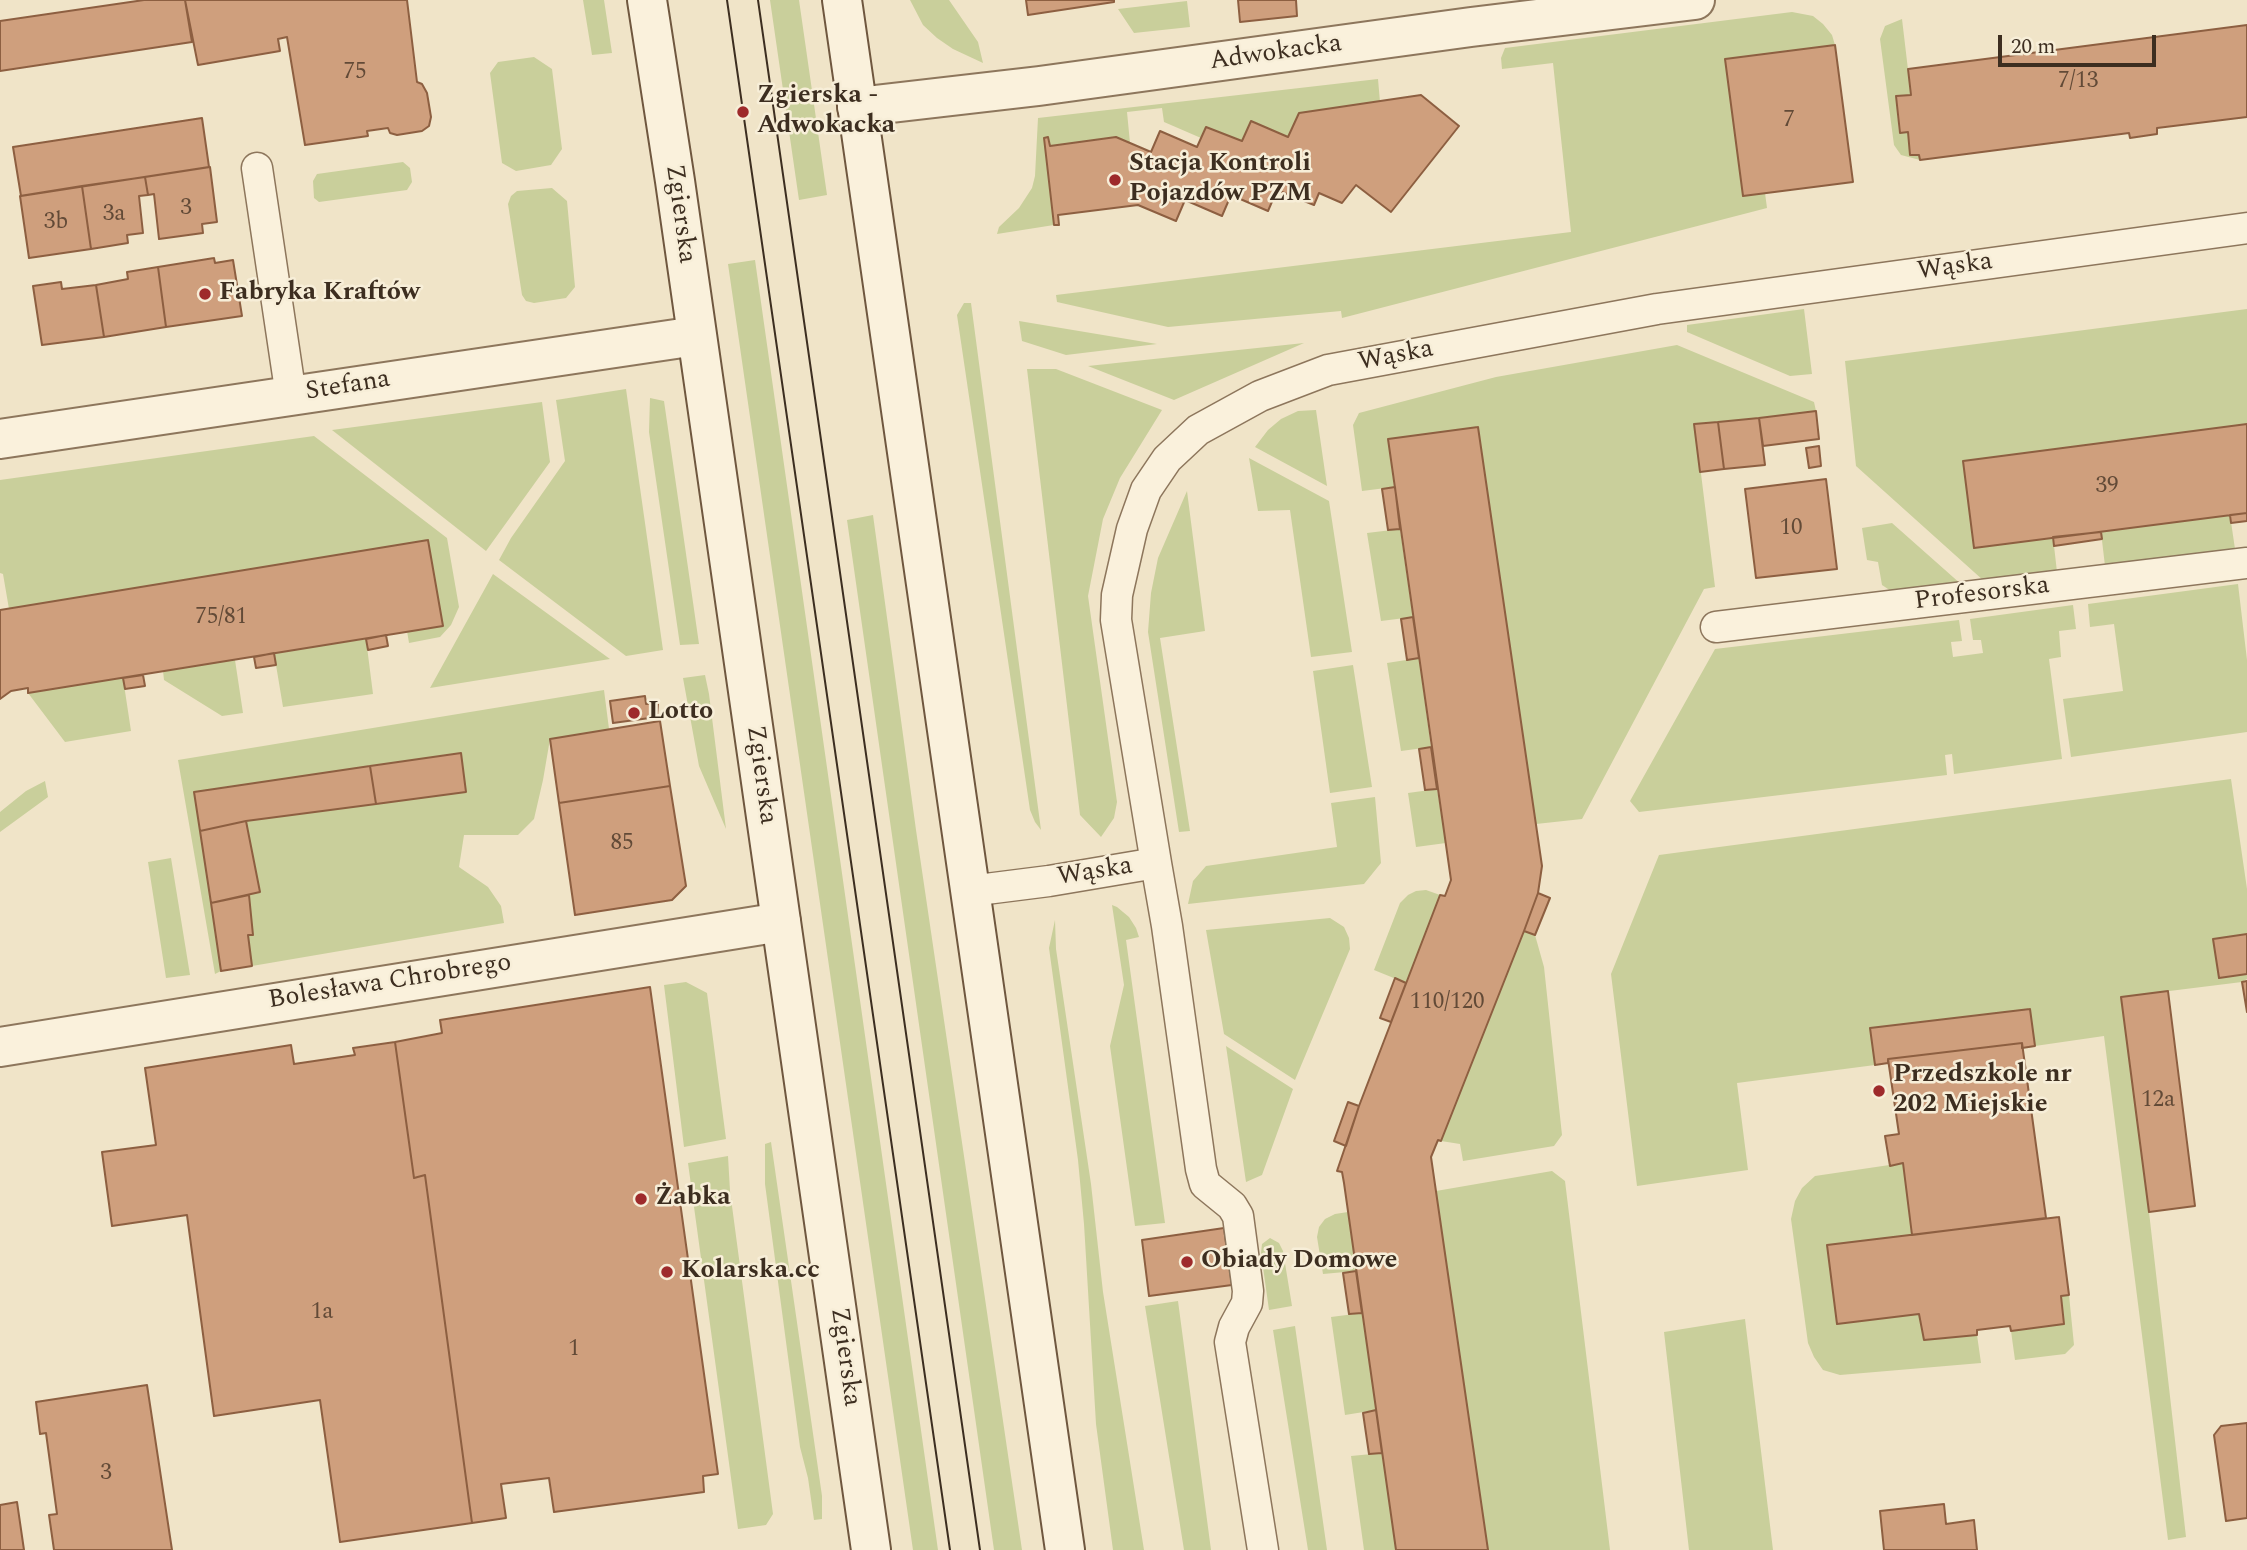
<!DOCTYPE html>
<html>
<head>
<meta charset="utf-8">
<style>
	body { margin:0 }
	#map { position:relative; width:2247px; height:1550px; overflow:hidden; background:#f0e4c8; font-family:Spectral,serif }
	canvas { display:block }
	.scale { position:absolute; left:1998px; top:35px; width:158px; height:32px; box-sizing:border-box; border:4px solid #3d2e20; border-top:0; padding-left:9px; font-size:21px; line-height:24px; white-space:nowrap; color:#3d2e20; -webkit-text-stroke:5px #f7eed8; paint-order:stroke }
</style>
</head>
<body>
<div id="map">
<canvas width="2247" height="1550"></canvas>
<div class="scale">20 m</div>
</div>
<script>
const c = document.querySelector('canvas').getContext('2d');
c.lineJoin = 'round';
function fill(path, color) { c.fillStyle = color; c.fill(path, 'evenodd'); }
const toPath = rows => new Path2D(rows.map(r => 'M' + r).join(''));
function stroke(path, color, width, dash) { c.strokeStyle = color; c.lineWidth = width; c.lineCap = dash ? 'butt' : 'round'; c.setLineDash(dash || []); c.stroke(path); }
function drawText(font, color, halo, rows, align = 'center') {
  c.font = font + ' Spectral,serif'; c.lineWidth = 5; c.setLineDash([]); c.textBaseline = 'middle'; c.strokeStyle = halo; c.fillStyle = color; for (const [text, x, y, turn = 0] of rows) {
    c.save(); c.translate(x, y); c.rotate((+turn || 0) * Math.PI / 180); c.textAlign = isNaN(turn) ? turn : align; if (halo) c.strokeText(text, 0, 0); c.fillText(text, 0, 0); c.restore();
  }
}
fill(toPath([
	[583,0,604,0,612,53,592,55],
	[770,0,799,0,827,195,799,200],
	[910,0,949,0,978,42,983,63,953,49,937,38,923,25],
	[1187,1,1190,27,1134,33,1118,9],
	[1792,12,1813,16,1823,24,1832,35,1835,45,1725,60,1743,196,1765,193,1767,208,1342,318,1341,311,1168,327,1057,302,1056,295,1571,232,1553,63,1502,69,1501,58,1505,48],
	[1902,19,1911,95,1896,97,1899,132,1908,132,1910,155,1919,155,1920,160,1901,155,1894,145,1880,39,1885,26],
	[534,57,552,69,562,149,551,165,516,171,502,163,490,73,498,62],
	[1378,79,1380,102,1299,113,1288,137,1242,141,1206,127,1201,138,1164,122,1162,108,1127,112,1130,143,1116,137,1050,146,1044,138,1054,225,997,234,999,227,1019,208,1032,188,1035,176,1038,118],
	[403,162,410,168,412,182,407,190,319,202,314,198,313,181,317,174],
	[552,188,567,201,575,287,566,298,534,303,526,301,522,295,508,204,511,196,517,191],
	[755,260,938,1550,913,1550,728,264],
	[964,303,971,303,1041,830,1035,822,1030,810,957,315],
	[1804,309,1812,374,1790,376,1687,332,1687,325],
	[2247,309,2247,424,1963,461,1974,548,2053,537,2057,572,1984,581,1856,466,1845,361],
	[1019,321,1157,344,1066,355,1022,341],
	[1304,343,1174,400,1088,366],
	[1677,345,1814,402,1816,411,1695,425,1715,587,1704,589,1582,819,1536,824,1478,427,1388,439,1394,487,1362,491,1353,425,1359,413,1496,377],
	[1027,369,1056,369,1162,410,1120,478,1103,519,1088,596,1117,802,1114,818,1101,837,1080,815],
	[626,389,663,650,626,656,499,560,511,538,565,461,556,400],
	[650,398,664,401,699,644,680,645,649,432],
	[542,402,550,462,486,551,332,430],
	[1316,410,1327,486,1255,447,1268,430,1281,419,1298,411],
	[314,436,447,538,459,607,451,625,440,637,409,643,407,631,442,626,428,540,9,609,3,574,0,573,0,480],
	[1249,458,1329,501,1352,652,1311,657,1290,510,1258,511],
	[1187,491,1205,631,1160,638,1190,831,1179,832,1148,632,1151,593,1158,558],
	[873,515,916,830,1022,1550,994,1550,847,520],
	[2230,515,2235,549,2105,566,2101,532],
	[1892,523,1962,585,1894,593,1882,585,1878,562,1867,560,1862,528],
	[1400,529,1413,617,1381,621,1367,533],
	[493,574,610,659,430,688],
	[2238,584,2247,660,2247,732,2071,757,2063,699,2123,691,2114,624,2090,627,2088,604],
	[2073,605,2076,629,2059,631,2061,657,2049,659,2062,759,1954,774,1952,754,1945,755,1947,775,1639,812,1630,801,1715,649,1959,620,1962,641,1951,642,1953,657,1983,653,1981,640,1973,640,1970,619],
	[366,639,373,694,283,707,274,653],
	[1419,658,1431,747,1401,751,1387,663],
	[235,660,243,713,222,716,164,680,163,671],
	[1353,665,1372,787,1330,793,1313,671],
	[705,675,709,694,726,829,699,766,683,678],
	[123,678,131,731,65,742,28,693],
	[604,690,609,729,550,739,543,780,534,819,518,835,464,835,459,867,488,887,501,906,504,923,252,966,248,935,253,934,249,895,260,892,246,821,466,792,461,753,194,792,221,971,215,974,178,760],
	[2231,779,2247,889,2247,934,2213,939,2219,978,2247,974,2247,979,2242,982,2121,997,2149,1212,2186,1537,2168,1540,2104,1036,2035,1046,2029,1009,1871,1028,1875,1065,1737,1083,1748,1170,1637,1186,1611,974,1659,855],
	[45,781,48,797,0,832,0,812,26,791],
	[1437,789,1446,843,1416,847,1408,793],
	[1375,797,1381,863,1364,884,1188,904,1193,881,1206,866,1337,847,1331,803],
	[171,858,190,975,166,978,148,862],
	[1426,890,1440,895,1406,983,1374,970,1400,903,1408,895,1416,891],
	[1112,905,1117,907,1129,917,1136,928,1139,937,1126,940,1165,1223,1135,1226,1110,1046,1124,985],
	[1330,918,1344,927,1349,938,1350,949,1295,1080,1224,1034,1206,930],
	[1055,920,1056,949,1091,1184,1103,1292,1144,1550,1113,1550,1096,1424,1084,1224,1078,1160,1049,948],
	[1524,931,1535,935,1544,967,1562,1135,1554,1146,1463,1161,1460,1144,1441,1141],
	[686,982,707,993,726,1139,684,1147,664,985],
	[1226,1046,1293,1089,1262,1175,1246,1182],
	[771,1142,822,1496,822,1519,814,1520,808,1478,800,1447,765,1184,765,1144],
	[728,1156,730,1191,773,1514,766,1525,738,1529,688,1163],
	[1903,1163,1912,1235,1827,1246,1837,1323,1919,1314,1924,1340,1977,1335,1981,1363,1840,1375,1823,1370,1814,1357,1808,1343,1791,1219,1795,1201,1802,1188,1815,1176],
	[1552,1171,1565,1181,1610,1550,1488,1550,1436,1191],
	[1348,1212,1356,1271,1323,1274,1317,1237,1319,1227,1325,1219,1335,1214],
	[1270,1238,1279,1243,1283,1251,1292,1306,1269,1310,1261,1253,1262,1244],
	[2069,1295,2074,1345,2065,1354,2015,1360,2011,1331,2063,1324,2061,1296],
	[1178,1301,1211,1550,1184,1550,1145,1306],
	[1362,1313,1376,1410,1345,1415,1331,1317],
	[1745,1319,1773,1550,1689,1550,1664,1332],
	[1295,1326,1327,1550,1308,1550,1273,1330],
	[1382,1453,1396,1550,1364,1550,1351,1456]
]), '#c9cf9b');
const building = toPath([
	[144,0,185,0,192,42,0,71,0,21,144,0],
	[185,0,407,0,417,82,422,84,427,93,431,117,429,126,422,131,397,135,390,133,388,128,367,131,368,136,305,145,287,37,278,39,280,51,198,65,185,0],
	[1026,0,1114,0,1114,2,1028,15,1026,0],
	[1238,0,1296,0,1297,16,1240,22,1238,0],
	[2247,25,2247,117,2157,128,2157,134,2130,138,2129,133,1920,160,1919,155,1910,155,1908,132,1900,133,1896,96,1911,95,1908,69,2247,25],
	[1835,45,1853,182,1743,196,1725,59,1835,45],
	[1421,95,1459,126,1391,212,1356,185,1342,203,1319,193,1314,205,1277,190,1268,211,1231,195,1222,216,1185,200,1176,221,1138,205,1058,215,1059,225,1054,225,1044,138,1048,137,1050,146,1116,137,1151,152,1160,131,1197,147,1206,127,1242,141,1251,121,1288,137,1299,113,1421,95],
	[202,118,209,167,21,196,13,147,202,118],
	[210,167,217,222,202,224,203,233,159,239,154,194,148,195,145,177,210,167],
	[145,177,148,195,139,196,143,233,127,235,128,243,91,249,82,186,145,177],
	[82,186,91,249,29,258,20,196,82,186],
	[214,258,215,263,233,260,242,316,166,327,158,267,214,258],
	[158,267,166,327,104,337,96,285,128,279,127,272,158,267],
	[61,282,62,289,96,285,104,337,42,345,33,286,61,282],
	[1816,411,1819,439,1763,446,1759,418,1816,411],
	[1759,418,1765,465,1724,469,1718,422,1759,418],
	[1718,422,1724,469,1700,472,1694,424,1718,422],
	[2247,424,2247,513,1974,548,1963,461,2247,424],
	[1478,427,1542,866,1538,893,1524,931,1441,1141,1438,1140,1431,1157,1488,1550,1396,1550,1344,1183,1342,1172,1337,1171,1359,1106,1440,895,1445,896,1451,880,1388,439,1478,427],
	[1819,446,1821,466,1809,468,1806,448,1819,446],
	[1826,479,1837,569,1756,578,1745,489,1826,479],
	[1395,487,1400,529,1388,530,1382,489,1395,487],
	[2247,513,2247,521,2231,523,2230,515,2247,513],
	[2101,532,2102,539,2054,546,2053,537,2101,532],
	[428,540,443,626,28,693,28,688,11,691,0,699,0,610,428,540],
	[1413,617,1419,658,1407,660,1401,619,1413,617],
	[386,635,388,646,368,650,366,639,386,635],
	[274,653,276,665,256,668,254,657,274,653],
	[143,675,145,686,125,689,123,678,143,675],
	[645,696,646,704,658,703,657,717,613,723,610,701,645,696],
	[660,721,670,786,559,803,550,739,660,721],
	[1431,747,1437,789,1425,790,1419,749,1431,747],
	[461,753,466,792,376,804,370,766,461,753],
	[370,766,376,804,246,821,200,831,194,792,370,766],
	[670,786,686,886,672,900,575,915,559,803,670,786],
	[246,821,260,892,211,903,200,831,246,821],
	[1538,893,1550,898,1535,935,1524,931,1538,893],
	[249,895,253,935,248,935,252,966,221,971,211,903,249,895],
	[2247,934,2247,974,2219,978,2213,939,2247,934],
	[1395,978,1406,983,1391,1022,1380,1018,1395,978],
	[2247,981,2247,1012,2242,982,2247,981],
	[650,987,718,1474,703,1476,704,1492,554,1512,549,1478,501,1484,506,1518,472,1523,425,1175,414,1178,395,1042,442,1033,440,1020,650,987],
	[2168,991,2195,1206,2149,1212,2121,997,2168,991],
	[2030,1009,2035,1046,2022,1048,2022,1043,1888,1059,1888,1063,1875,1065,1870,1028,2030,1009],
	[395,1042,414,1178,425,1175,472,1523,340,1542,320,1400,214,1416,187,1215,112,1226,102,1152,156,1145,145,1068,291,1045,294,1064,355,1055,353,1048,395,1042],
	[2022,1043,2046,1218,1912,1235,1903,1163,1890,1166,1885,1136,1899,1134,1888,1059,2022,1043],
	[1348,1102,1359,1106,1346,1146,1334,1141,1348,1102],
	[2059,1217,2069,1295,2061,1296,2064,1324,2011,1331,2010,1326,1977,1330,1977,1335,1924,1340,1919,1314,1837,1324,1827,1245,2059,1217],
	[1224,1228,1232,1285,1149,1296,1142,1240,1224,1228],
	[1356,1271,1362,1313,1349,1314,1343,1273,1356,1271],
	[147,1385,172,1550,54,1550,49,1515,57,1514,46,1433,40,1434,36,1402,147,1385],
	[1376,1410,1382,1453,1369,1454,1363,1413,1376,1410],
	[2247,1423,2247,1518,2226,1521,2214,1435,2221,1426,2247,1423],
	[17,1502,24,1550,0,1550,0,1505,17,1502],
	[1944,1504,1946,1524,1974,1520,1977,1550,1884,1550,1880,1511,1944,1504]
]);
fill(building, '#cf9f7d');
stroke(building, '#8d5f41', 2);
const service = toPath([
	[257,168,291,396],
	[1716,627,2247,563],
	[1156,863,1167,926,1201,1169,1205,1184,1232,1206,1238,1216,1248,1291,1247,1303,1234,1327,1230,1342,1263,1550],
	[970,891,1049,881,1156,863,1116,620,1117,595,1132,529,1146,490,1167,459,1198,430,1260,396,1328,370,1657,309,2247,228]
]);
const minor = toPath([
	[857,107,1039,86,1471,27,1695,0],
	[0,439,696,336],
	[0,1047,781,922]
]);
const secondary = toPath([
	[647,0,675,181,871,1550],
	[842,0,1065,1550]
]);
stroke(service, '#8d765c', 33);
stroke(minor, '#8d765c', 42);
stroke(secondary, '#6f573f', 42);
stroke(service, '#faf1dc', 30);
stroke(minor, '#faf1dc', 38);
stroke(secondary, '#faf1dc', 38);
stroke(toPath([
	[727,0,950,1550],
	[758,0,980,1550]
]), '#3d2e20', 2);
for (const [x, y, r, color] of [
	[743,112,7,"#9e2a2b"],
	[1115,180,7,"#9e2a2b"],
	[205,294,7,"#9e2a2b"],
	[634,713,7,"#9e2a2b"],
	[1879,1091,7,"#9e2a2b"],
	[641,1199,7,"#9e2a2b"],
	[1187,1262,7,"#9e2a2b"],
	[667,1272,7,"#9e2a2b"]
]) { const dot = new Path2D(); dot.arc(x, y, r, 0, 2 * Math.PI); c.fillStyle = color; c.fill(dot); stroke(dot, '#f7eed8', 2.5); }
drawText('23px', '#624a37', null, [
	["75",355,73],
	["7/13",2078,82],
	["7",1789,121],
	["3",186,209],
	["3a",114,215],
	["3b",56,223],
	["39",2107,487],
	["10",1791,529],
	["75/81",221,618],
	["85",622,844],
	["110/120",1447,1003],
	["12a",2158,1101],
	["1a",322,1313],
	["1",574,1350],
	["3",106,1474]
]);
drawText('26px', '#3d2e20', '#f7eed8', [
	["Adwokacka",1276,54,-8],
	["Zgierska",679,214,82],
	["Wąska",1955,268,-8],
	["Wąska",1396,357,-11],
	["Stefana",348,387,-9],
	["Profesorska",1982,595,-7],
	["Zgierska",760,775,82],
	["Wąska",1095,873,-9],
	["Bolesława Chrobrego",390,983,-9],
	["Zgierska",844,1357,82]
]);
drawText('bold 26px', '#3d2e20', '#f7eed8', [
	["Zgierska -",757,97],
	["Adwokacka",757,127],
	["Stacja Kontroli",1129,165],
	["Pojazdów PZM",1129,195],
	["Fabryka Kraftów",219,294],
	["Lotto",648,713],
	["Przedszkole nr",1893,1076],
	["202 Miejskie",1893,1106],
	["Żabka",655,1199],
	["Obiady Domowe",1201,1262],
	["Kolarska.cc",681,1272]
], 'left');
</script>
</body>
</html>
